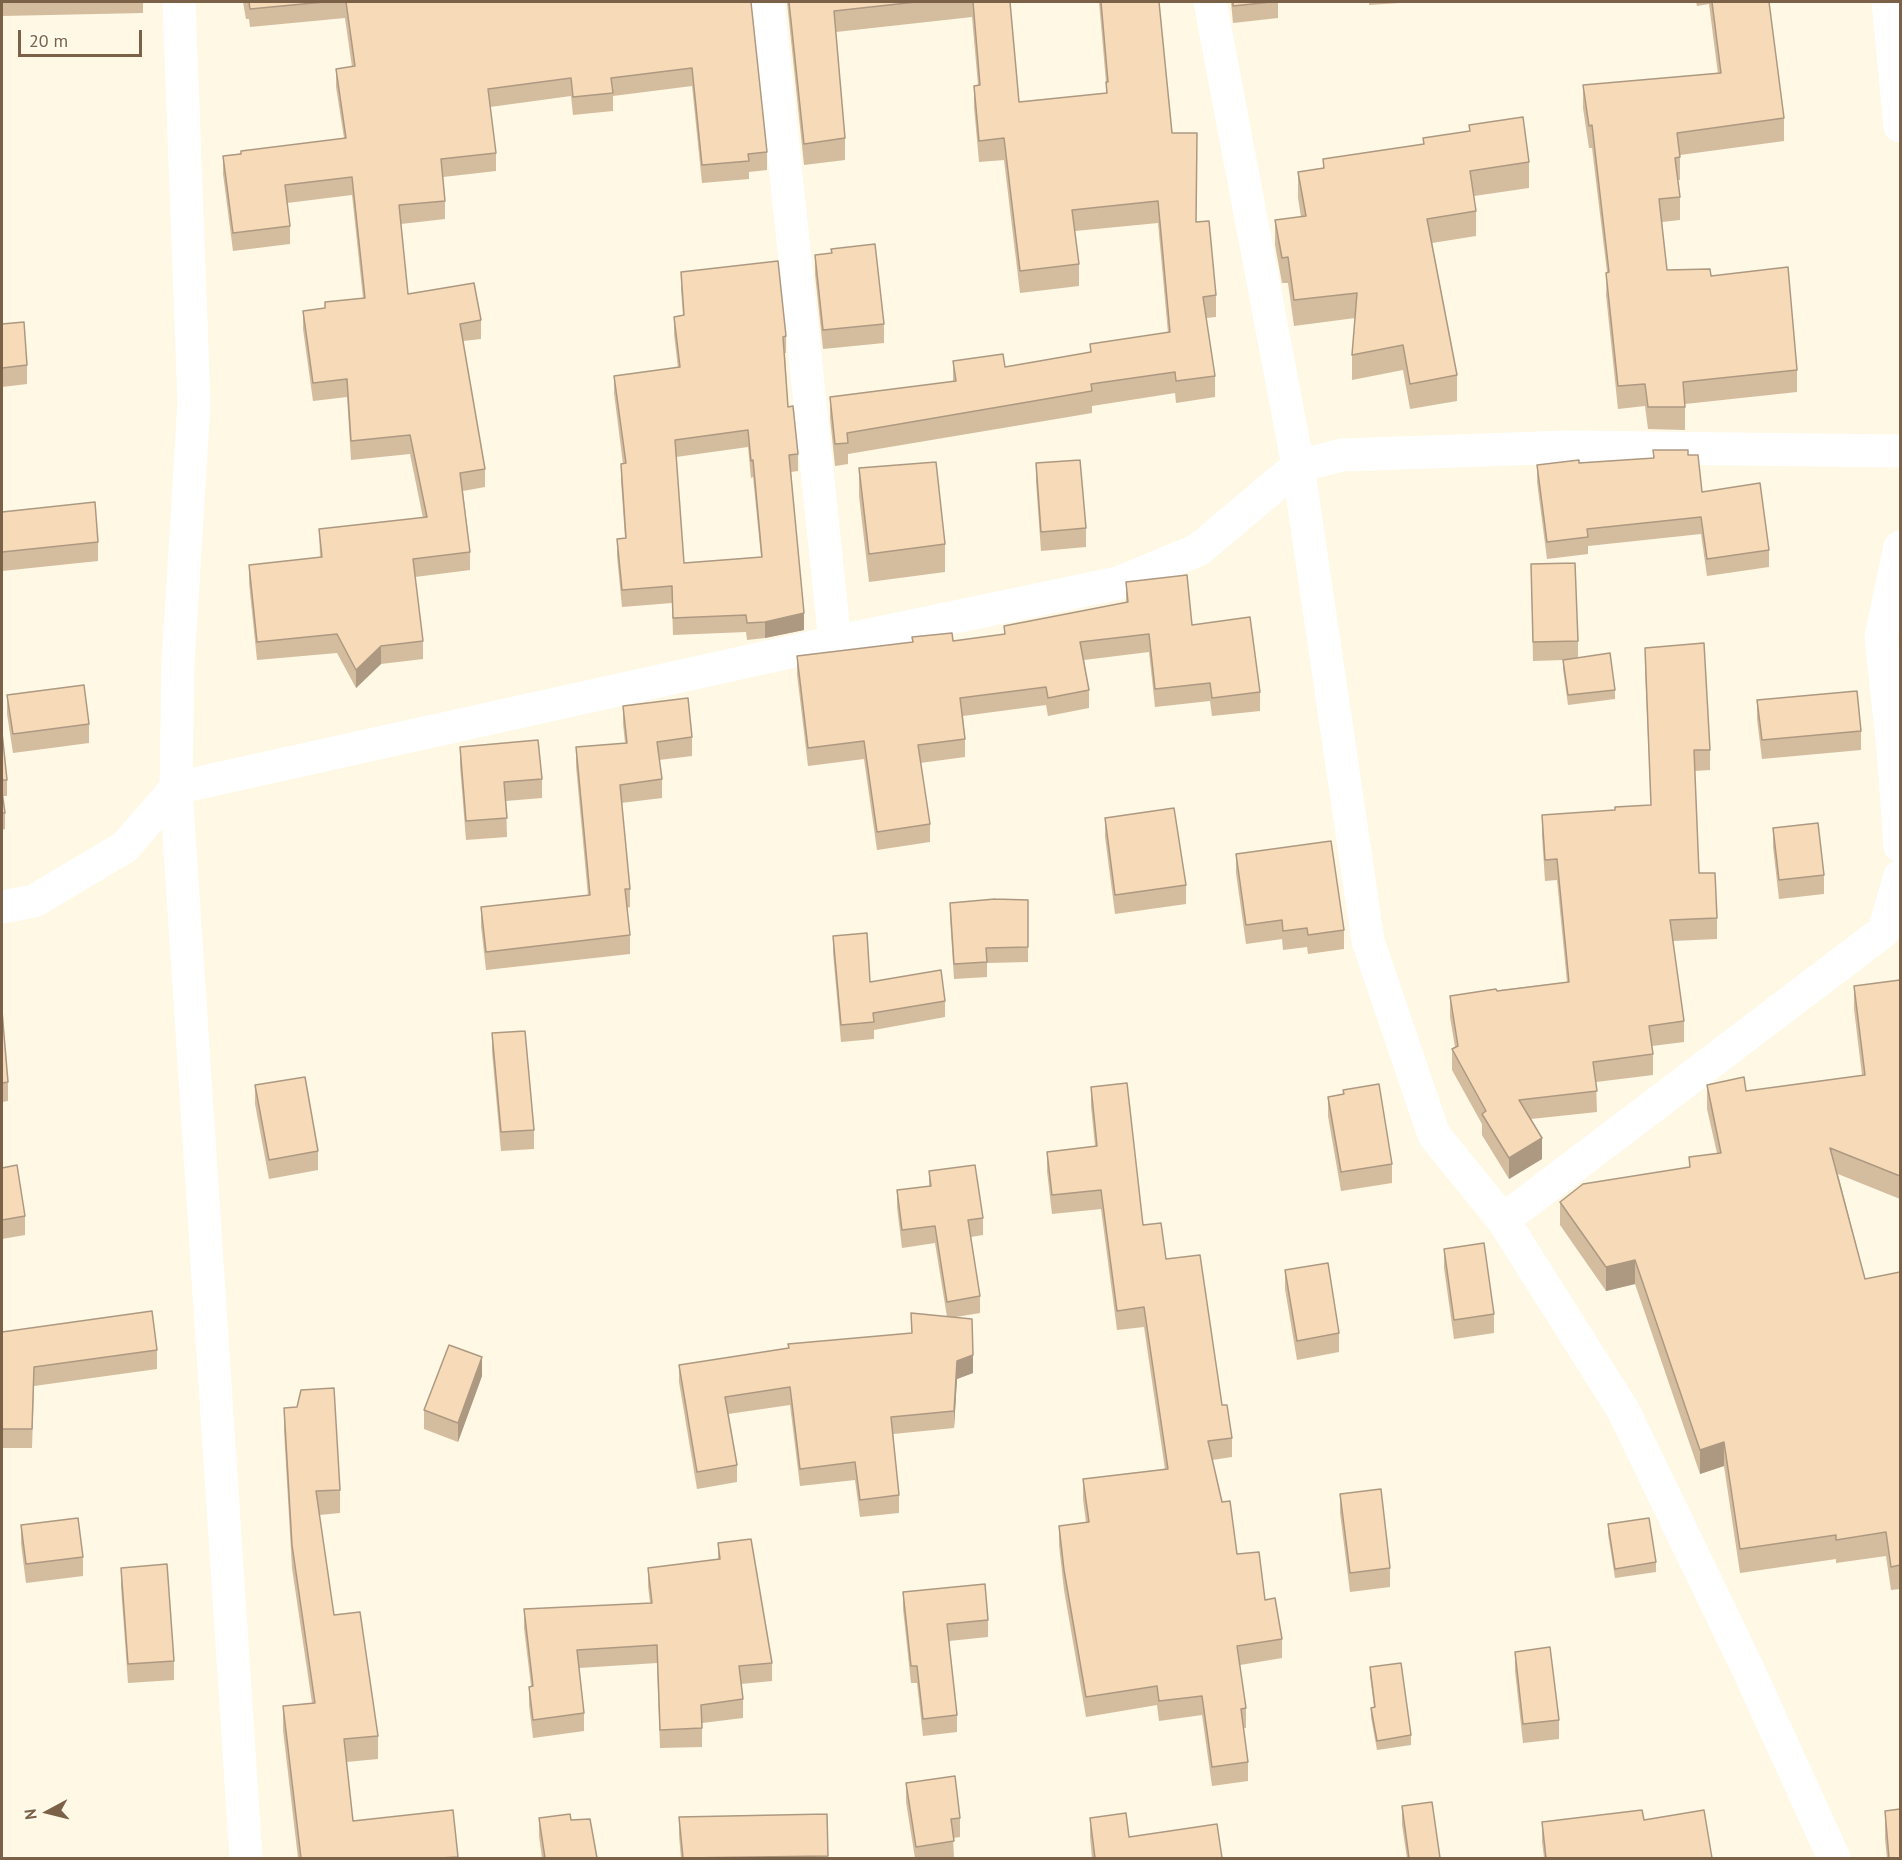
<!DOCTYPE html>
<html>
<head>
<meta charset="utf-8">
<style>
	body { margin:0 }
	#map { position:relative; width:1902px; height:1860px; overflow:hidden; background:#fef8e4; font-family:"PT Sans",sans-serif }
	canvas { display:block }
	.frame { position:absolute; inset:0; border:3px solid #7a6147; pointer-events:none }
	.north { position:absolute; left:18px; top:1782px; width:60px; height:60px; -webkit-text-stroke:4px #fffbed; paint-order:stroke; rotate:263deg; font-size:16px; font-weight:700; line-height:24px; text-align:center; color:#7a6147 }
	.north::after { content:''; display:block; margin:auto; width:21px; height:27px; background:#7a6147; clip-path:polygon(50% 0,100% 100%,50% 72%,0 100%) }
	.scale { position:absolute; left:18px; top:30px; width:124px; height:27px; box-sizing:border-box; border:3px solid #7a6147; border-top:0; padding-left:8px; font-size:18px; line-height:21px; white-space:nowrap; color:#7a6147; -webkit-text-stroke:4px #fffbed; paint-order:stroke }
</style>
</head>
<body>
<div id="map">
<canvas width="1902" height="1860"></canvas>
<div class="frame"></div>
<div class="north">N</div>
<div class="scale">20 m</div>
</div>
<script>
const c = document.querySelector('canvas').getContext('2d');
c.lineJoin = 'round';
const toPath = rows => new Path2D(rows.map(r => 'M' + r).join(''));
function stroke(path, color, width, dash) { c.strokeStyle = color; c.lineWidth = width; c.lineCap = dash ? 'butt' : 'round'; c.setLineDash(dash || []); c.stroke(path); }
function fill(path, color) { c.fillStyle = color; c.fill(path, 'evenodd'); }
stroke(toPath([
	[179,2,194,403,178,664,176,788,246,1858],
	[768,2,835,642],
	[1210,2,1298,466,1368,941,1434,1135,1503,1220,1623,1410,1748,1669,1834,1858],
	[1888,2,1900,126],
	[1900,547,1881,637,1893,749,1900,846],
	[2,907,34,901,125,847,176,788,835,642,1118,583,1198,550,1298,466,1342,455,1569,447,1900,451],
	[1503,1220,1884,931,1900,876]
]), '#fff', 33);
fill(toPath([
	[2,2,143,2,143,13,2,16],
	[243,2,751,2,767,152,767,170,749,172,749,179,702,183,692,86,613,96,613,111,573,115,571,96,490,107,496,153,496,171,443,177,445,201,445,219,401,224,408,294,481,320,481,339,463,341,485,469,485,487,463,491,470,552,470,570,415,577,423,641,423,659,381,664,356,688,337,653,257,660,249,583,249,565,320,557,319,529,423,518,410,454,351,460,347,397,313,401,303,329,303,311,325,308,325,302,363,298,352,195,287,203,290,226,290,244,233,251,223,174,223,156,344,138,336,87,336,69,352,67,345,18,250,27,249,19,246,19],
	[787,2,1018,2,1010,2,1019,102,1106,93,1106,82,1099,2,1159,2,1172,133,1216,295,1216,317,1206,318,1215,376,1215,397,1176,403,1175,393,1092,406,1092,413,848,454,848,464,835,466,830,418,830,397,953,382,953,361,1005,367,1090,352,1090,344,1168,333,1158,223,1075,231,1079,264,1079,286,1020,293,1004,160,979,162,974,107,974,86,978,85,972,17,836,32,845,138,845,160,804,165],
	[1231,2,1278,2,1278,18,1233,23],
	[1369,2,1415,2,1369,5],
	[1696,2,1769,2,1784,118,1784,141,1680,155,1680,180,1678,180,1680,197,1680,220,1662,222,1667,270,1711,276,1797,370,1797,392,1685,404,1685,430,1648,429,1645,406,1618,409,1606,295,1607,272,1592,148,1589,148,1583,108,1583,85,1718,74,1709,4,1697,6],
	[1469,125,1529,162,1529,188,1474,196,1476,211,1476,236,1432,243,1457,375,1457,401,1410,409,1403,370,1352,380,1352,355,1355,318,1294,326,1288,283,1282,283,1275,245,1275,220,1301,217,1298,198,1298,172,1323,168,1323,159,1423,144,1423,138,1469,131],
	[831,249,884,324,884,343,823,349,815,274,815,255,831,253],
	[681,272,786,336,786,353,785,353,788,407,798,454,798,471,791,472,804,630,765,638,747,640,746,632,673,635,672,603,622,607,617,556,617,539,625,538,621,481,621,464,623,464,614,393,614,376,678,368,674,334,674,317,683,316,681,289],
	[748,447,751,478,753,477,761,557,684,563,676,457],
	[2,324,27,365,27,384,2,387],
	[1653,450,1688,455,1702,492,1769,550,1769,567,1707,576,1701,534,1588,546,1588,554,1547,559,1537,482,1537,465,1579,463,1653,458],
	[1036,463,1086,528,1086,547,1041,551,1036,482],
	[859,468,945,544,945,572,869,582,859,496],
	[2,512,98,542,98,561,2,571],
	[1531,564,1578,641,1578,658,1615,690,1615,699,1568,705,1563,669,1563,660,1533,661],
	[1126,582,1192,625,1260,692,1260,711,1212,716,1210,701,1155,707,1149,652,1084,660,1089,690,1089,708,1048,716,1046,705,963,716,965,739,965,757,920,763,930,824,930,842,877,850,864,759,808,766,797,674,797,656,953,641,1004,635,1004,626,1126,603],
	[1645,648,1710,750,1710,770,1695,771,1699,873,1717,918,1717,939,1673,941,1684,1021,1684,1042,1652,1046,1653,1054,1653,1075,1596,1082,1597,1112,1531,1119,1542,1159,1509,1179,1482,1135,1482,1124,1452,1070,1452,1049,1455,1047,1450,1017,1450,996,1567,982,1557,880,1545,881,1542,836,1542,815,1615,810,1651,805,1645,669],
	[7,695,89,724,89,743,13,753,7,714],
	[1757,700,1861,731,1861,750,1762,759,1757,719],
	[623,706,692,737,692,756,659,760,662,779,662,798,621,803,630,889,630,907,627,908,630,935,630,954,486,970,481,926,481,907,588,896,576,766,576,747,625,743,623,724],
	[2,732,7,780,7,796,2,796,5,813,5,829,2,830],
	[460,747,542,779,542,798,506,801,507,837,466,840,460,766],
	[1105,818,1186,885,1186,904,1115,914,1105,837],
	[1773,828,1824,875,1824,894,1779,899,1773,847],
	[1236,854,1344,930,1344,949,1308,954,1307,947,1283,950,1282,939,1246,944,1236,873],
	[1028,900,1028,962,987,963,987,977,954,979,950,918,950,903],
	[833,936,870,982,945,1001,945,1017,874,1030,874,1039,841,1042,833,953],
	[1900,983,1900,1199,1838,1174,1865,1279,1900,1272,1900,1589,1891,1590,1886,1556,1836,1563,1836,1559,1740,1573,1724,1466,1700,1474,1635,1284,1606,1291,1560,1225,1560,1202,1689,1167,1689,1157,1717,1153,1707,1109,1707,1085,1746,1091,1862,1075,1854,1009,1854,986],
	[2,1011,8,1082,8,1101,2,1102],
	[492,1033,534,1130,534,1149,501,1151,492,1052],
	[255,1085,318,1151,318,1170,269,1179,255,1104],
	[1091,1087,1143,1225,1166,1259,1222,1405,1232,1438,1232,1457,1212,1460,1222,1502,1237,1554,1265,1600,1282,1639,1282,1658,1240,1665,1246,1708,1246,1728,1243,1728,1248,1762,1248,1781,1212,1786,1202,1715,1159,1721,1157,1705,1086,1717,1064,1590,1059,1545,1059,1526,1086,1522,1083,1499,1083,1479,1165,1469,1144,1327,1117,1330,1101,1209,1052,1214,1047,1171,1047,1152,1095,1146,1091,1106],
	[1343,1090,1392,1164,1392,1183,1341,1191,1328,1116,1328,1097,1343,1094],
	[2,1168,25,1216,25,1235,2,1239],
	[929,1171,983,1218,983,1235,971,1237,980,1296,980,1313,956,1317,973,1373,957,1379,954,1428,893,1434,899,1495,899,1513,860,1517,855,1480,800,1486,790,1405,728,1414,737,1465,737,1482,697,1489,679,1382,679,1365,912,1333,911,1313,947,1317,935,1243,902,1248,897,1207,897,1190,929,1186],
	[1444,1249,1494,1314,1494,1333,1454,1339,1444,1268],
	[1285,1270,1339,1333,1339,1352,1297,1360,1285,1289],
	[2,1332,157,1350,157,1369,34,1386,32,1448,2,1448],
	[482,1376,458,1442,424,1429,424,1410],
	[284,1408,340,1490,340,1513,319,1515,334,1615,378,1736,378,1759,346,1762,353,1821,453,1810,458,1858,298,1858,283,1730,283,1706,312,1703,292,1568,284,1431],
	[1340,1494,1390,1568,1390,1587,1350,1592,1340,1513],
	[1608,1524,1656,1562,1656,1572,1615,1578,1608,1534],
	[21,1525,83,1557,83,1576,26,1583,21,1544],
	[718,1543,772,1663,772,1681,741,1684,743,1699,743,1718,702,1723,702,1747,660,1748,657,1663,579,1668,584,1713,584,1731,533,1738,529,1705,529,1687,531,1686,524,1628,524,1609,650,1603,648,1586,648,1568,718,1559],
	[121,1568,174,1661,174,1680,128,1683,121,1587],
	[903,1592,988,1620,988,1637,949,1641,957,1715,957,1732,923,1736,917,1683,911,1683,903,1609],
	[1515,1652,1559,1720,1559,1739,1523,1743,1515,1671],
	[1370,1667,1411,1735,1411,1745,1377,1750,1371,1717,1371,1708,1374,1707,1370,1676],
	[906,1783,960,1818,960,1837,953,1838,954,1858,915,1858,906,1802],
	[1402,1806,1440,1858,1407,1858,1402,1825],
	[1885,1811,1900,1858,1887,1858,1885,1839],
	[827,1814,828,1858,681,1858,679,1836,679,1817],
	[539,1818,571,1820,597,1858,542,1858,539,1836],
	[1090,1818,1129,1837,1222,1858,1092,1858,1090,1837],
	[1644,1820,1712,1858,1544,1858,1542,1841,1542,1822]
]), '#d4bc9f');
fill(toPath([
	[804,613,804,630,765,638,765,622],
	[381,646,381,664,356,688,356,670],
	[1542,1138,1542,1159,1509,1179,1509,1158],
	[1635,1260,1635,1284,1606,1291,1606,1267],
	[973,1355,973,1373,957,1379,954,1428,954,1411,957,1361],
	[482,1357,482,1376,458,1442,458,1423],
	[1724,1442,1724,1466,1700,1474,1700,1450]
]), '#ad9982');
const building = toPath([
	[249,2,324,2,250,9,249,2],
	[346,2,751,2,767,152,748,154,749,161,702,165,692,68,611,78,613,93,573,97,571,78,488,89,496,153,441,159,445,201,399,205,408,294,474,283,481,320,460,324,485,469,460,473,470,552,413,559,423,641,381,646,356,670,337,634,257,642,249,565,322,557,319,529,427,517,410,435,351,441,347,379,313,383,303,311,325,308,325,302,365,298,352,177,285,185,290,226,233,233,223,156,241,154,241,151,346,138,336,69,355,66,346,2],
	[789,2,916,2,834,11,845,138,804,144,789,2],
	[973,2,1010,2,1019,102,1107,93,1106,82,1108,82,1101,2,1159,2,1172,133,1197,133,1196,222,1209,221,1216,295,1203,297,1215,376,1176,381,1175,372,1091,384,1092,391,847,433,848,443,835,444,830,397,956,381,953,361,1003,354,1005,367,1091,352,1090,344,1170,332,1158,201,1072,210,1079,264,1020,271,1004,138,979,141,974,86,980,85,973,2],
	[1233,2,1271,2,1233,6,1233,2],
	[1712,2,1769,2,1784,118,1677,133,1680,157,1675,158,1680,197,1659,199,1667,270,1710,269,1711,276,1788,267,1797,370,1683,382,1685,407,1648,407,1645,384,1618,386,1606,273,1609,272,1592,125,1589,126,1583,85,1721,73,1712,2],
	[1523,117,1529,162,1470,171,1476,211,1427,219,1457,375,1410,384,1403,345,1352,355,1357,293,1294,300,1288,257,1282,258,1275,220,1306,216,1298,172,1324,168,1323,159,1424,144,1423,138,1470,131,1469,125,1523,117],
	[875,244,884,324,823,330,815,255,832,253,831,249,875,244],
	[778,261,786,336,783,337,788,407,793,406,798,454,789,455,804,613,765,622,747,623,746,615,673,618,672,586,622,590,617,539,626,538,621,464,626,463,614,376,680,367,674,317,684,315,681,272,778,261],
	[748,430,751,461,753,460,762,557,684,563,675,440,748,430],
	[24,322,27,365,2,368,2,324,24,322],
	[1653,450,1688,450,1688,455,1698,455,1702,492,1760,483,1769,550,1707,559,1701,517,1587,529,1588,537,1547,542,1537,465,1579,460,1579,463,1654,458,1653,450],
	[1080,460,1086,528,1041,532,1036,463,1080,460],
	[936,462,945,544,869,554,859,468,936,462],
	[95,502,98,542,2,552,2,512,95,502],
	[1575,563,1578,641,1533,642,1531,564,1575,563],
	[1187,575,1192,625,1250,617,1260,692,1212,698,1210,683,1155,689,1149,634,1080,642,1089,690,1048,698,1046,687,960,698,965,739,918,745,930,824,877,832,864,741,808,748,797,656,913,642,912,637,952,633,953,641,1005,634,1004,626,1128,602,1126,582,1187,575],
	[1704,643,1710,750,1694,750,1699,873,1715,873,1717,918,1670,920,1684,1021,1649,1026,1653,1054,1593,1062,1597,1091,1519,1100,1542,1138,1509,1158,1482,1114,1486,1111,1452,1049,1458,1046,1450,996,1496,989,1497,991,1569,982,1557,859,1545,860,1542,815,1615,810,1615,807,1651,805,1645,648,1704,643],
	[1610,653,1615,690,1568,695,1563,660,1610,653],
	[84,685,89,724,13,734,7,695,84,685],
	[1857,691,1861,731,1762,740,1757,700,1857,691],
	[688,698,692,737,657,742,662,779,620,785,630,889,625,889,630,935,486,952,481,907,590,895,576,747,627,743,623,706,688,698],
	[2,732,7,780,2,780,2,732],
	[538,740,542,779,504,782,507,818,466,821,460,747,538,740],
	[2,791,5,813,2,813,2,791],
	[1174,808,1186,885,1115,895,1105,818,1174,808],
	[1818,823,1824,875,1779,880,1773,828,1818,823],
	[1331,841,1344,930,1308,935,1307,928,1283,931,1282,920,1246,925,1236,854,1331,841],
	[995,899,1028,900,1028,947,986,948,987,962,954,964,950,903,995,899],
	[867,933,870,982,941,970,945,1001,873,1013,874,1022,841,1025,833,936,867,933],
	[1900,980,1900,1176,1830,1148,1865,1279,1900,1272,1900,1565,1891,1567,1886,1532,1836,1540,1836,1535,1740,1549,1724,1442,1700,1450,1635,1260,1606,1267,1560,1202,1583,1184,1690,1167,1689,1157,1721,1153,1707,1085,1744,1077,1746,1091,1865,1075,1854,986,1900,980],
	[2,1011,8,1082,2,1083,2,1011],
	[525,1031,534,1130,501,1132,492,1033,525,1031],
	[305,1077,318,1151,269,1160,255,1085,305,1077],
	[1127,1083,1143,1225,1161,1223,1166,1259,1200,1255,1222,1405,1227,1405,1232,1438,1208,1441,1222,1502,1230,1501,1237,1554,1259,1552,1265,1600,1275,1598,1282,1639,1237,1646,1246,1708,1241,1709,1248,1762,1212,1767,1202,1696,1159,1701,1157,1686,1086,1697,1064,1570,1059,1526,1089,1522,1083,1479,1168,1469,1144,1307,1117,1311,1101,1190,1052,1195,1047,1152,1097,1146,1091,1087,1127,1083],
	[1379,1084,1392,1164,1341,1172,1328,1097,1344,1094,1343,1090,1379,1084],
	[17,1165,25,1216,2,1220,2,1168,17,1165],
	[975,1165,983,1218,968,1220,980,1296,947,1302,935,1226,902,1230,897,1190,931,1186,929,1171,975,1165],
	[1484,1243,1494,1314,1454,1320,1444,1249,1484,1243],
	[1328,1263,1339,1333,1297,1341,1285,1270,1328,1263],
	[152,1311,157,1350,34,1367,32,1429,2,1429,2,1332,152,1311],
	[911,1313,972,1319,973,1355,957,1361,954,1411,891,1417,899,1495,860,1500,855,1462,800,1469,790,1387,725,1397,737,1465,697,1472,679,1365,789,1348,788,1344,912,1333,911,1313],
	[449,1345,482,1357,458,1423,424,1410,449,1345],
	[334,1388,340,1490,316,1491,334,1615,360,1612,378,1736,344,1739,353,1821,453,1810,458,1857,441,1858,301,1858,283,1706,315,1703,292,1545,284,1408,297,1407,301,1390,334,1388],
	[1381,1489,1390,1568,1350,1573,1340,1494,1381,1489],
	[78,1518,83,1557,26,1564,21,1525,78,1518],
	[1649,1518,1656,1562,1615,1569,1608,1524,1649,1518],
	[751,1539,772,1663,739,1666,743,1699,701,1705,702,1728,660,1730,657,1645,577,1650,584,1713,533,1720,529,1687,533,1686,524,1609,652,1603,648,1568,720,1559,718,1543,751,1539],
	[167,1564,174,1661,128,1664,121,1568,167,1564],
	[985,1584,988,1620,947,1624,957,1715,923,1719,917,1666,911,1666,903,1592,985,1584],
	[1550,1647,1559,1720,1523,1724,1515,1652,1550,1647],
	[1401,1663,1411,1735,1377,1741,1371,1708,1375,1707,1370,1667,1401,1663],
	[955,1776,960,1818,951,1819,954,1841,916,1847,906,1783,955,1776],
	[1432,1802,1440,1858,1409,1858,1402,1806,1432,1802],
	[1900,1809,1900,1858,1889,1858,1885,1811,1900,1809],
	[1642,1810,1644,1820,1704,1810,1712,1858,1546,1858,1542,1822,1642,1810],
	[1126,1813,1129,1837,1217,1824,1222,1858,1095,1858,1090,1818,1126,1813],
	[570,1814,571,1820,590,1819,597,1858,545,1858,539,1818,570,1814],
	[827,1814,828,1856,683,1858,679,1817,827,1814]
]);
fill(building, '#f7dbb9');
stroke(building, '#ad9982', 1.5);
</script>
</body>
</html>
